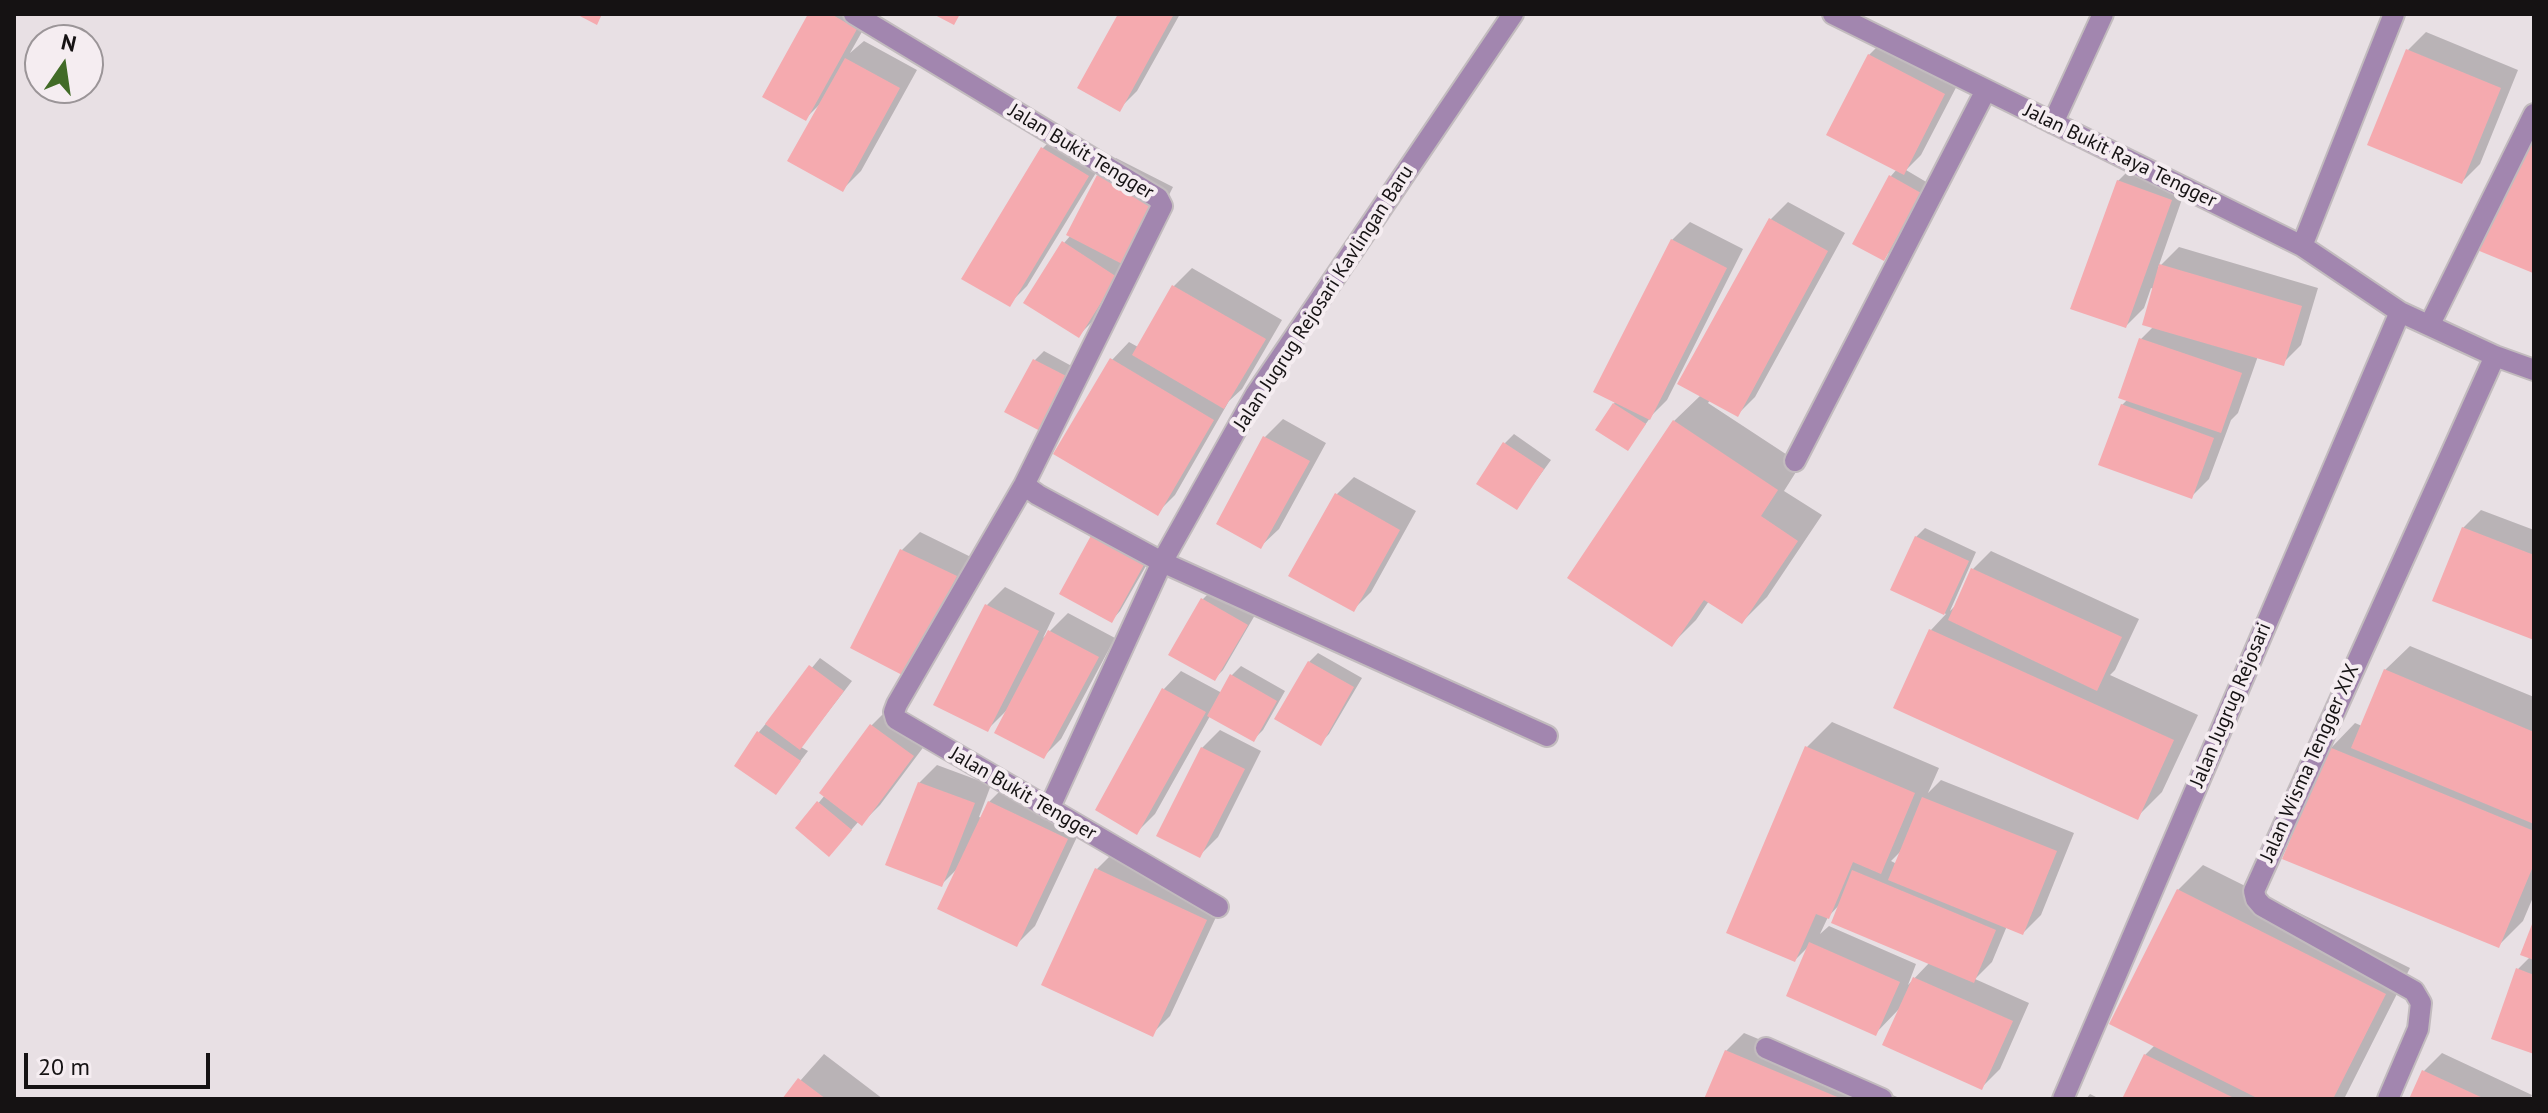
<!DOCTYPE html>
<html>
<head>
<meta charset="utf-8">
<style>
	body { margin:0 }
	#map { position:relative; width:2548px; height:1113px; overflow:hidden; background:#e8e0e4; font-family:"PT Sans",sans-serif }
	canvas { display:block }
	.frame { position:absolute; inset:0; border:16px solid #151213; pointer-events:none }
	.north { position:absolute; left:24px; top:24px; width:80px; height:80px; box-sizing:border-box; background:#f5edf1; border:2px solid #9b9598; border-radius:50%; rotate:13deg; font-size:22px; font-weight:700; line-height:32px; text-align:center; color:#151213 }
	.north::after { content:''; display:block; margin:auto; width:28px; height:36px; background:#416b27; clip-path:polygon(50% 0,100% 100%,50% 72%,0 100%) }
	.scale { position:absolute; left:24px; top:1053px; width:186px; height:36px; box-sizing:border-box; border:4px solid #151213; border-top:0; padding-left:10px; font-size:24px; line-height:28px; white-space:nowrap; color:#151213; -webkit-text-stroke:6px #f5edf1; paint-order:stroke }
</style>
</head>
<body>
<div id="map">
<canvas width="2548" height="1113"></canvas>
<div class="frame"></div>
<div class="north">N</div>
<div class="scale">20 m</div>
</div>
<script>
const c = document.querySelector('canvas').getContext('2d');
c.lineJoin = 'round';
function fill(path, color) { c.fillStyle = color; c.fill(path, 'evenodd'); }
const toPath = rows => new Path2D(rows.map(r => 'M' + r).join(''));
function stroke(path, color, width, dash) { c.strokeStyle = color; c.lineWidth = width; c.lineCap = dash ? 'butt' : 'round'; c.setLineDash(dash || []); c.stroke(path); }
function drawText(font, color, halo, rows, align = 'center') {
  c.font = font + ' "PT Sans",sans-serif'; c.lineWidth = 8; c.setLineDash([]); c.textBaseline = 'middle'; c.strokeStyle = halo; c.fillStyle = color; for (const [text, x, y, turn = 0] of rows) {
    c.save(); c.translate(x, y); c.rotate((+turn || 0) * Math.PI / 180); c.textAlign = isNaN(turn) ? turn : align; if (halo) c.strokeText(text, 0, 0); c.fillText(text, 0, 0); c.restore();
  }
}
fill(toPath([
	[811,14,872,14,850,53,864,41,917,70,861,171,843,189,819,105,805,119],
	[1121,14,1180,14,1137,91,1119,109],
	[2426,32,2518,70,2480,164,2462,182,2408,50],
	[1887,37,1962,76,1921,155,1906,170,1928,183,1892,249,1884,258,1891,176,1897,169,1869,55],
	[1061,130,1105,158,1027,286,1009,304,1043,148],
	[2534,130,2534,269,2532,271,2480,249],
	[1116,158,1173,187,1144,245,1097,317,1079,335,1064,243,1071,235,1098,176],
	[2136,163,2188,182,2158,268,2179,247,2318,288,2301,345,2283,363,2258,356,2238,413,2231,420,2209,479,2191,497,2122,405,2128,399,2141,339,2154,326,2154,289,2151,288,2144,308,2126,326,2118,181],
	[1788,202,1845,233,1755,397,1737,415,1710,400,1708,403,1801,464,1784,491,1822,515,1767,597,1742,622,1709,601,1696,620,1672,644,1674,421,1701,395,1770,220],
	[1690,222,1743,249,1667,400,1653,414,1628,448,1614,404,1672,240],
	[1192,268,1282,320,1242,389,1229,401,1175,495,1157,513,1112,360,1129,342,1138,347,1174,286],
	[1044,351,1079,370,1007,411,1035,360],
	[1283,419,1326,443,1279,529,1261,546,1265,437],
	[1514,434,1551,460,1516,508,1505,443],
	[1354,477,1416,511,1371,592,1353,610,1336,495],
	[2481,510,2534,530,2534,638,2463,528],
	[1925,528,1976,552,1950,611,1956,605,1973,569,1991,551,2139,619,2115,670,2110,675,2198,715,2162,792,2137,817,1895,707,1931,630,1946,614,1892,589,1916,537],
	[920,532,973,558,924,657,853,648,902,550],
	[1154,552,1120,611,1112,620,1061,593],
	[1005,587,1055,613,1043,638,1068,613,1115,638,1061,739,1043,757,1008,709,988,729,987,605],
	[1212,590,1255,615,1223,670,1214,679,1203,599],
	[2410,646,2534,697,2534,895,2523,921,2498,946,2331,748,2355,723,2362,726,2385,670],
	[1318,653,1362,678,1329,734,1320,743,1309,662],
	[820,658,852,681,801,747,808,751,776,793,759,732],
	[1241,666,1285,691,1263,730,1254,739,1210,716,1155,814,1137,832,1164,689,1181,671,1222,693,1232,675],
	[890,707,931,737,880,805,862,823,859,821,838,845,798,828,825,795,821,792,872,725],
	[1832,722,1939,768,1928,793,1941,780,2074,833,2041,915,2023,933,2007,926,1992,962,1975,979,2029,1003,2000,1069,1982,1087,1900,1008,1876,1033,1810,945,1795,960,1807,747],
	[1902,850,1897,864,1891,861],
	[1841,903,1930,962,1908,985,1916,964,1829,926,1820,934,1828,917],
	[1220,730,1261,751,1218,837,1200,855,1202,748],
	[937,765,991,785,979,817,982,818,989,802,1007,784,1085,820,1035,926,1017,944,957,869,941,885,919,783],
	[1115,851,1223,902,1170,1016,1152,1034,1097,869],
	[2203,865,2410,968,2344,1099,2124,1099,2145,1055,2155,1045,2178,890],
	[2534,924,2534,1052,2518,969,2530,957],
	[1744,1033,1902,1099,1706,1099,1726,1051],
	[2442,1053,2532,1095,2530,1099,2411,1099,2424,1071],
	[824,1054,883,1099,784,1099],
	[2090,1094,2100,1099,2086,1099]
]), '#0003');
fill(toPath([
	[576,14,602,14,597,25],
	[808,14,831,14,857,29,806,121,762,97],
	[933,14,960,14,954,25],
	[1118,14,1174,14,1120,112,1077,88],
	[2406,49,2501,88,2462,184,2367,145],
	[1868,54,1945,94,1904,175,1826,135],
	[845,58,900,88,843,192,787,161],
	[2524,136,2534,140,2533,273,2477,250],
	[1041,147,1089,176,1010,307,961,279],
	[1097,175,1157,205,1126,266,1066,235],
	[1889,175,1921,193,1884,261,1852,244],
	[2117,180,2172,200,2126,328,2070,309],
	[1769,218,1828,251,1738,417,1677,384],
	[1671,239,1727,268,1650,420,1593,392],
	[1062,241,1117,277,1079,338,1023,303],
	[2159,264,2302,306,2284,366,2142,325],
	[1172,285,1266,339,1224,409,1132,355],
	[2139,338,2242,373,2221,433,2118,398],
	[1110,358,1214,420,1158,516,1053,454],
	[1033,359,1072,379,1042,432,1004,412],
	[1613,403,1646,424,1628,451,1595,430],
	[2121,404,2214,438,2192,499,2098,465],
	[1673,420,1778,490,1761,516,1798,541,1742,624,1704,600,1672,647,1567,578],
	[1263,436,1310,461,1261,549,1216,524],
	[1503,442,1544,469,1517,510,1476,484],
	[1335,493,1400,530,1354,612,1288,576],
	[2462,527,2534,555,2534,640,2432,601],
	[1093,532,1146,561,1112,623,1059,594],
	[1915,536,1969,561,1944,615,1890,590],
	[900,549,957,576,906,677,850,648],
	[1971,568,2122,637,2097,691,1948,620],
	[1201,598,1248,625,1215,681,1168,655],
	[985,604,1039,631,988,732,933,705],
	[1929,629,2174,740,2138,820,1893,708],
	[1048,630,1099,657,1044,759,994,733],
	[1308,661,1354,687,1321,746,1274,719],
	[809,665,844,691,800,750,765,724],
	[2384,669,2534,732,2534,824,2351,748],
	[1230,674,1277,701,1254,742,1207,716],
	[1162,688,1206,712,1137,835,1095,810],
	[870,724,914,756,862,826,819,793],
	[757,731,801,761,776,795,734,766],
	[1805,746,1915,793,1881,874,1853,862,1829,919,1816,914,1795,962,1726,933],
	[1201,747,1245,769,1200,858,1156,836],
	[2329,747,2534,831,2534,864,2499,948,2282,859],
	[918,782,975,803,942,887,885,865],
	[1922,797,2057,851,2023,935,1888,880],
	[817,801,852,830,829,857,795,828],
	[988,801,1068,839,1017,947,937,909],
	[1095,868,1207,920,1153,1037,1041,985],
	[1852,870,1996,930,1974,983,1831,923],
	[2177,889,2386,994,2333,1099,2259,1099,2109,1024],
	[2534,919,2534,960,2520,955],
	[1809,942,1900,982,1876,1036,1786,996],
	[2516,968,2534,975,2534,1054,2491,1039],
	[1913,977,2013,1021,1982,1090,1882,1045],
	[1725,1050,1842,1099,1704,1099],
	[2144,1054,2236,1099,2122,1099],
	[2422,1070,2485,1099,2409,1099],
	[798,1078,826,1099,782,1099]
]), '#f5aaaf');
const minor = toPath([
	[854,14,1158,198,1162,206,1024,485,897,704,894,712,896,719,1218,907],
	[1833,14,2302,246,2400,312,2495,356,2534,370],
	[2053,123,2103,14],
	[2302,246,2394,14],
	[2430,324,2534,114],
	[1795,461,1986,90],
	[1024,485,1038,495,1162,562,1547,736],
	[1049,809,1162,562,1256,394,1513,14],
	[1766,1048,1882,1099],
	[2063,1099,2400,312],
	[2388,1099,2418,1029,2421,1003,2414,991,2262,906,2256,899,2254,891,2495,356]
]);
stroke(minor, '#c2bbbe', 24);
stroke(minor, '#a286af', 20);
drawText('20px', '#151213', '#f5edf1', [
	["Jalan Bukit Tengger",1081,152,31],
	["Jalan Bukit Raya Tengger",2120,156,26],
	["Jalan Jugrug Rejosari Kavlingan Baru",1324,298,-57],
	["Jalan Jugrug Rejosari",2231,705,-67],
	["Jalan Wisma Tengger XIX",2310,763,-66],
	["Jalan Bukit Tengger",1023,794,30]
]);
</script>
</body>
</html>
